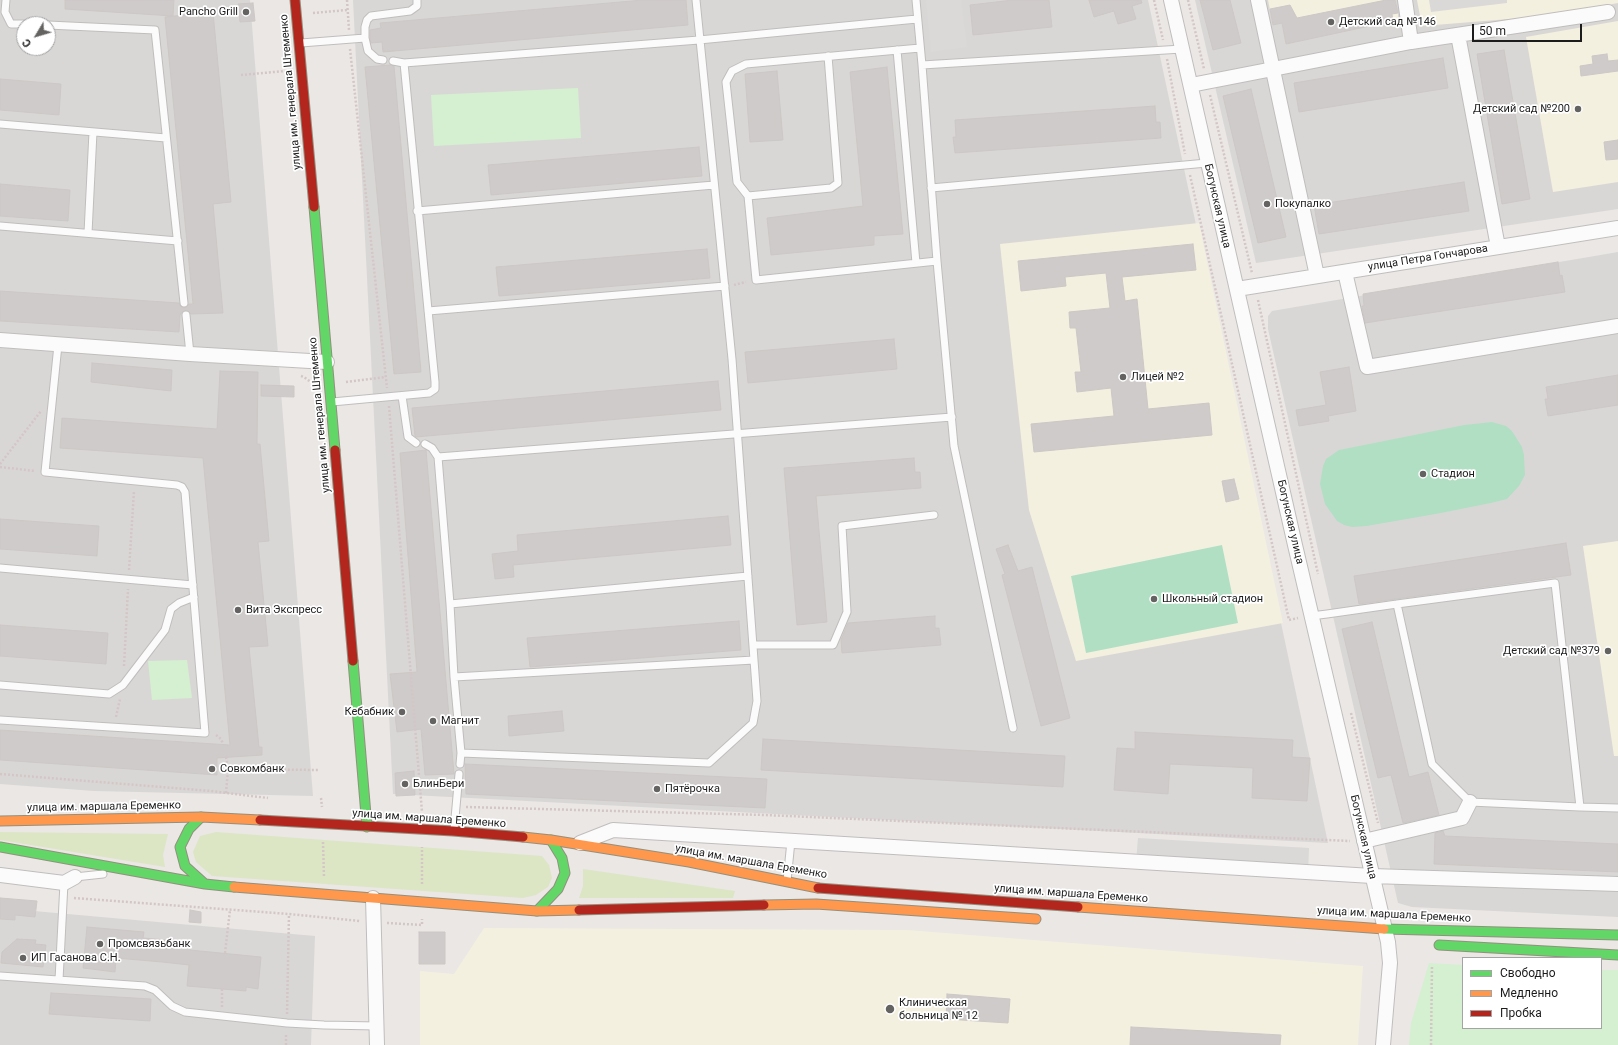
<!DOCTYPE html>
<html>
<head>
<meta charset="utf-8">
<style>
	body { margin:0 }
	#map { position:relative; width:1618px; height:1045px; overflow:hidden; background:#eae7e5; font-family:Roboto,sans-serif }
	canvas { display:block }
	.legend { position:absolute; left:1462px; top:957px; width:140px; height:72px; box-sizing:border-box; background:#fff; border:1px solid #a4a4a4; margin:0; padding:5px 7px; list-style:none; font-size:12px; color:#1c1c1c }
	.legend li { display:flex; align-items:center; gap:8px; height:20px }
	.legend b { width:20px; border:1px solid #a4a4a4 }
	.north { position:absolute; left:16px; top:16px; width:40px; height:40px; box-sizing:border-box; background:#fff; border:1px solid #a4a4a4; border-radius:50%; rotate:232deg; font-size:11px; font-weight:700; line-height:16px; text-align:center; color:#1c1c1c }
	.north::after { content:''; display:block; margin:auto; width:14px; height:18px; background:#646362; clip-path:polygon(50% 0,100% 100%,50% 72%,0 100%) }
	.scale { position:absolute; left:1472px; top:24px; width:110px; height:18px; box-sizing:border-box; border:2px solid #1c1c1c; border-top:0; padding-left:5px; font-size:12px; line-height:14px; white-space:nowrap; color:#1c1c1c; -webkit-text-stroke:3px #fff; paint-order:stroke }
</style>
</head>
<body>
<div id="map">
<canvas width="1618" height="1045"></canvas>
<ul class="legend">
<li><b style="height:5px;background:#63d668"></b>Свободно</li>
<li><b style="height:5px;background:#ff974d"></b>Медленно</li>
<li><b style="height:5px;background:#b3261e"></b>Пробка</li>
</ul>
<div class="north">С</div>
<div class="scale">50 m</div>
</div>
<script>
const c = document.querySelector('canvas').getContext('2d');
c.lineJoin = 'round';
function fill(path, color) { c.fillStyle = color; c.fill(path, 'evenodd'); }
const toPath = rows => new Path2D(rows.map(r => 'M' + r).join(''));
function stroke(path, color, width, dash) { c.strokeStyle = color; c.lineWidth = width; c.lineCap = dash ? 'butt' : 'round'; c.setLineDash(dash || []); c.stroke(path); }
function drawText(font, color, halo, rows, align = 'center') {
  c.font = font + ' Roboto,sans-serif'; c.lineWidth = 3.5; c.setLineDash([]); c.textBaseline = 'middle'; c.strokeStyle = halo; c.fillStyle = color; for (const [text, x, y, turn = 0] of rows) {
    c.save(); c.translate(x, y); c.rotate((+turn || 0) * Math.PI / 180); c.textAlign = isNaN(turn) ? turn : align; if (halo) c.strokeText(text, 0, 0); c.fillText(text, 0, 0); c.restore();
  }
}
fill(toPath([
	[0,0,250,0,313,796,94,791,0,784],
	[24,24,48,24,48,48,24,48],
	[353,0,1148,0,1328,843,393,794],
	[1195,0,1618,0,1618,209,1256,263],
	[1618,252,1618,917,1412,907,1398,903,1268,329,1268,316,1272,311],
	[0,908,315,936,311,1045,0,1045]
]), '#d9d7d6');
fill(toPath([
	[1268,0,1395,0,1398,13,1398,19,1286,44,1282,23,1273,25],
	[1417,0,1618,0,1618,3,1546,16,1422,26],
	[1618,21,1618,182,1553,192,1526,37],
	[1199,223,1283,623,1076,661,1029,510,1000,244],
	[1618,541,1618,756,1614,756,1583,546],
	[484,928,907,930,1363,966,1358,1045,420,1045,420,971,454,974]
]), '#f4f0df');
fill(toPath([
	[0,832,168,834,163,855,165,867,0,840],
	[216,832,542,856,549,865,552,878,548,887,536,895,523,898,212,876,196,862,193,852,200,836],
	[583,869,735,891,733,898,579,898,583,886]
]), '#dce6c4');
fill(toPath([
	[578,88,581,138,434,146,431,95],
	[187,660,192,698,152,700,148,661],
	[1429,963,1463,965,1463,1028,1601,1028,1601,970,1618,970,1618,1045,1409,1045,1411,1023]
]), '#d5efd1');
fill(toPath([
	[1492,422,1506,426,1512,431,1522,447,1524,455,1525,475,1519,486,1507,499,1491,503,1441,513,1367,526,1352,527,1344,525,1337,521,1325,504,1320,484,1323,466,1326,459,1339,450,1464,425],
	[1222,545,1238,623,1086,653,1071,576]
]), '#b1dfc4');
fill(toPath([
	[926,0,961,0,967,47,931,52],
	[1429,0,1507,0,1507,3,1431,12],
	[1138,838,1309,848,1308,872,1136,862]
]), '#dad9d8');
const building = toPath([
	[65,0,174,0,173,16,65,9,65,0],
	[643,0,686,0,688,25,383,52,382,42,371,43,370,39,370,30,381,28,380,23,643,0],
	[1013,0,1049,0,1052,27,973,35,970,5,1013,0],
	[1089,0,1141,0,1142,3,1132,6,1136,19,1118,24,1114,11,1094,17,1089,0],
	[1200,0,1230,0,1241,43,1213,50,1200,0],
	[1386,0,1395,0,1398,13,1392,14,1393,21,1286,44,1282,23,1273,25,1270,9,1290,5,1297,18,1386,0],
	[253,3,255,21,240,22,238,4,253,3],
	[213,12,231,202,213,204,223,313,191,314,188,311,183,311,180,315,179,332,0,321,0,291,179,303,180,306,184,308,187,307,189,304,193,304,165,17,213,12],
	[1504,50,1530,199,1502,204,1477,54,1504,50],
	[1607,54,1608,61,1618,60,1618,71,1581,76,1580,66,1593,64,1592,56,1607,54],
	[1443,58,1448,88,1299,112,1294,83,1443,58],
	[390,65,394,66,421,372,394,374,365,67,390,65],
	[887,67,903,234,874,236,874,245,771,255,767,218,863,206,850,72,887,67],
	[777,71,783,140,750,142,745,74,777,71],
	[0,79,61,84,59,115,0,110,0,79],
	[1251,89,1286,237,1258,243,1223,96,1251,89],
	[1155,106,1156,122,1160,122,1161,138,955,153,953,137,956,137,955,120,1155,106],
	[1618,140,1618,159,1606,160,1604,142,1618,140],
	[699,147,702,176,491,195,488,165,699,147],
	[1464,182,1469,211,1319,234,1314,205,1464,182],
	[0,184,70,190,68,221,0,216,0,184],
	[1193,244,1196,270,1122,277,1125,301,1137,299,1148,409,1209,403,1212,435,1034,452,1031,424,1114,416,1111,388,1077,392,1075,372,1081,372,1076,328,1070,328,1069,312,1110,308,1106,273,1065,277,1066,286,1021,291,1018,261,1193,244],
	[707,249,710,278,499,296,496,267,707,249],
	[1558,262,1560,276,1562,275,1565,292,1365,323,1362,306,1364,306,1363,294,1558,262],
	[894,339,897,369,748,383,745,352,894,339],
	[92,363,172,370,171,391,91,382,92,363],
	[1349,367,1356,411,1328,416,1329,421,1299,426,1296,410,1326,405,1320,372,1349,367],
	[220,371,258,372,257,444,260,444,269,541,258,542,268,646,249,647,259,747,262,747,262,755,217,758,217,775,0,760,0,730,230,745,203,458,60,448,62,418,217,429,220,371],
	[1618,375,1618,405,1548,416,1545,399,1548,399,1546,387,1618,375],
	[718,381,721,410,416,437,415,436,412,408,718,381],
	[261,385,294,386,294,397,261,396,261,385],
	[426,450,454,774,425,775,421,729,397,732,390,674,417,672,400,453,426,450],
	[914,458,915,472,920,472,921,488,816,496,827,622,797,625,784,468,914,458],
	[1234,479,1239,499,1226,502,1222,481,1234,479],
	[728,516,731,545,513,565,514,577,495,579,492,554,518,551,517,535,728,516],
	[0,519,99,526,97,556,0,549,0,519],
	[1566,543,1571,575,1359,604,1354,576,1566,543],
	[1008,545,1018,571,1032,567,1070,718,1041,726,1002,575,1005,574,996,549,1008,545],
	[935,616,935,628,939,628,941,645,842,653,841,640,848,623,935,616],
	[739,621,741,650,530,667,527,638,739,621],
	[1372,622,1409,777,1428,772,1439,815,1403,823,1391,775,1378,778,1342,629,1372,622],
	[0,625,108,633,106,664,0,656,0,625],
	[562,711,564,731,509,736,508,716,562,711],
	[1135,732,1293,740,1292,757,1310,758,1307,801,1252,798,1253,768,1170,764,1168,794,1114,790,1117,748,1135,749,1135,732],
	[763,739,1065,756,1063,787,761,770,763,739],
	[465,764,767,779,765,808,466,794,465,764],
	[414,771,415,795,396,796,395,773,414,771],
	[1443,831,1445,836,1618,844,1618,872,1434,864,1435,833,1443,831],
	[0,898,37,901,35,917,15,915,15,920,0,919,0,898],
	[190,910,201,912,201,923,189,922,190,910],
	[87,927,144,932,143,938,191,942,190,950,261,957,258,989,246,987,246,991,187,986,189,965,162,962,116,958,115,972,83,968,87,927],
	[419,932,445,932,445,964,419,964,419,932],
	[17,939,36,940,35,944,46,945,43,967,1,963,2,952,17,939],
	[51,993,151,999,150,1021,49,1014,51,993],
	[947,994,1010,999,1008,1023,946,1019,947,994],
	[1131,1027,1281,1035,1280,1045,1130,1045,1131,1027]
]);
fill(building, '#cecbca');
stroke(building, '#cdc8c6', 1);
const lane = toPath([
	[6,0,5,12,11,24,24,24],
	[916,0,922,65,937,261,954,446,1013,728],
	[48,25,155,30,184,303],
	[365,38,368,51,377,59,383,60],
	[301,43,365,38,365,27,367,20,371,16,410,11,417,6,417,0],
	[920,48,746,64,732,71,726,82,737,182,748,196,756,280,937,261],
	[897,50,916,263],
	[393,61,404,63],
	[922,65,1182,49],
	[0,124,166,138],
	[931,188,1207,163],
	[748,196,831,188,838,183,828,56],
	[417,211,714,185],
	[0,226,178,241],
	[88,233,93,132],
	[428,311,725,286],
	[186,315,190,354],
	[402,396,408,437,416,443],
	[332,402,429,393,435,389,435,382,404,63,699,40,917,19],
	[425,444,432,448,438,457],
	[0,568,193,585],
	[450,604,748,576],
	[1311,616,1327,614,1397,604,1555,583,1580,807,1470,802,1432,764,1397,604],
	[753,645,833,645,847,612,842,526,934,515],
	[454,677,754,660],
	[0,685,109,694,123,685,165,630,171,609,179,603,194,597],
	[0,720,205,733,185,492,182,487,177,485,45,472,58,345],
	[461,753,709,763,753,723,757,701,732,359,696,0],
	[460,764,461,753,454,677,450,604,438,457,952,417],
	[1580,807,1618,808],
	[454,829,459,774],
	[75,877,103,874],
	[787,881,791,841],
	[0,976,145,986,155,990,172,1006,185,1012,287,1023,324,1025,377,1026],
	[59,980,64,883]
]);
const street = toPath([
	[1171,0,1295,545,1388,942,1390,963,1383,1045],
	[1258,0,1317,276],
	[1405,0,1411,42],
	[1458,35,1498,247],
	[1191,85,1411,42,1608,12],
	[1345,272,1367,367,1618,326],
	[1237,289,1618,228],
	[0,340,190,354,327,362],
	[1364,841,1462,818,1470,802],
	[580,843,613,830,1372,876,1618,884],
	[0,875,64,883,75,877],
	[373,898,377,1045]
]);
const fast = toPath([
	[314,207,335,450],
	[353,661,367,827],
	[201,817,189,829,180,847,185,866,205,884],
	[0,847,205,884,234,887],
	[537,911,558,889,565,873,562,858,551,840],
	[1384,929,1618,935],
	[1439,945,1618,955]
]);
const slow = toPath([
	[0,821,201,817,260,820],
	[523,837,551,840,689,862,818,888],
	[234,887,537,911,579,910],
	[764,905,816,904,1036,919],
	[1078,907,1384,929]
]);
const jam = toPath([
	[295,0,314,207],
	[335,450,353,661],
	[260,820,453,831,523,837],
	[818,888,1078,907],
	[579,910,764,905]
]);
stroke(lane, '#c0bebd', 9);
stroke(street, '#c0bebd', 16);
stroke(fast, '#93907e', 11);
stroke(slow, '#93907e', 11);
stroke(jam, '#93907e', 11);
stroke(toPath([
	[347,0,349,30],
	[1154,0,1163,40],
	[1188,0,1204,69],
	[313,13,347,10],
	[350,49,387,388],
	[1167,59,1185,154],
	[241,75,285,71],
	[1210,95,1252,273],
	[1190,175,1289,620,1298,618],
	[734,285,746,282],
	[1258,300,1318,574],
	[301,376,304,377,312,383],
	[346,382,385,377],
	[389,406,422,812],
	[0,464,41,411],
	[0,467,35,471],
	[129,570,134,491],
	[124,666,128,589],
	[1351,713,1378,823],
	[116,717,120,699],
	[216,735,221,739,223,744],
	[226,757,228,769,318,770],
	[0,774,211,791,268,798],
	[226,793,228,769],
	[321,798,322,807],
	[466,807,765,815,1350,841],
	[323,842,324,877],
	[422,884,422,847],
	[74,898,289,914,360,921],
	[387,923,422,925,422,919],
	[225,953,230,910],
	[222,1007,222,989],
	[287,1014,289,914],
	[286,1045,286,1033],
	[1431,1045,1432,967]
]), '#d4c6c6', 2.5, [2, 2]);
stroke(lane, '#fcfbfb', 7);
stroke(street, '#fcfbfb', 14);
stroke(fast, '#63d668', 9);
stroke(slow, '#ff974d', 9);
stroke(jam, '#b3261e', 9);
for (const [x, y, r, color] of [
	[246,12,4,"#646362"],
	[1331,22,4,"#646362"],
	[1578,109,4,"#646362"],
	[1267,204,4,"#646362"],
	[1123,377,4,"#646362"],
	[1423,474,4,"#646362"],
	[1154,599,4,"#646362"],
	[238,610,4,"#646362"],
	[1608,651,4,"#646362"],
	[402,712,4,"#646362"],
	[433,721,4,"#646362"],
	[212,769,4,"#646362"],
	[405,784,4,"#646362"],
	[657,789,4,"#646362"],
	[100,944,4,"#646362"],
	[23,958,4,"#646362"],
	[890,1009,5,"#646362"]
]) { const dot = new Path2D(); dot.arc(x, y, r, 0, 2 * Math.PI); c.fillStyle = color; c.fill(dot); stroke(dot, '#fff', 1.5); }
drawText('11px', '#1c1c1c', '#fff', [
	["Pancho Grill",238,12,"right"],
	["Детский сад №146",1339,22],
	["Детский сад №200",1570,109,"right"],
	["Покупалко",1275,204],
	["Лицей №2",1131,377],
	["Стадион",1431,474],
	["Школьный стадион",1162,599],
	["Вита Экспресс",246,610],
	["Детский сад №379",1600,651,"right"],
	["Кебабник",394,712,"right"],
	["Магнит",441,721],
	["Совкомбанк",220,769],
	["БлинБери",413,784],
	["Пятёрочка",665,789],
	["Промсвязьбанк",108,944],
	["ИП Гасанова С.Н.",31,958],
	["Клиническая",899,1003],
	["больница № 12",899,1016]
], 'left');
drawText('11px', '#1c1c1c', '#fff', [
	["улица им. генерала Штеменко",291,92,-95],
	["Богунская улица",1217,206,77],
	["улица Петра Гончарова",1428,258,-9],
	["улица им. генерала Штеменко",320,415,-95],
	["Богунская улица",1290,522,77],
	["улица им. маршала Еременко",104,807,-1],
	["улица им. маршала Еременко",429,819,4],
	["Богунская улица",1363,837,77],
	["улица им. маршала Еременко",751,862,10],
	["улица им. маршала Еременко",1071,894,4],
	["улица им. маршала Еременко",1394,915,3]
]);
</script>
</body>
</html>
